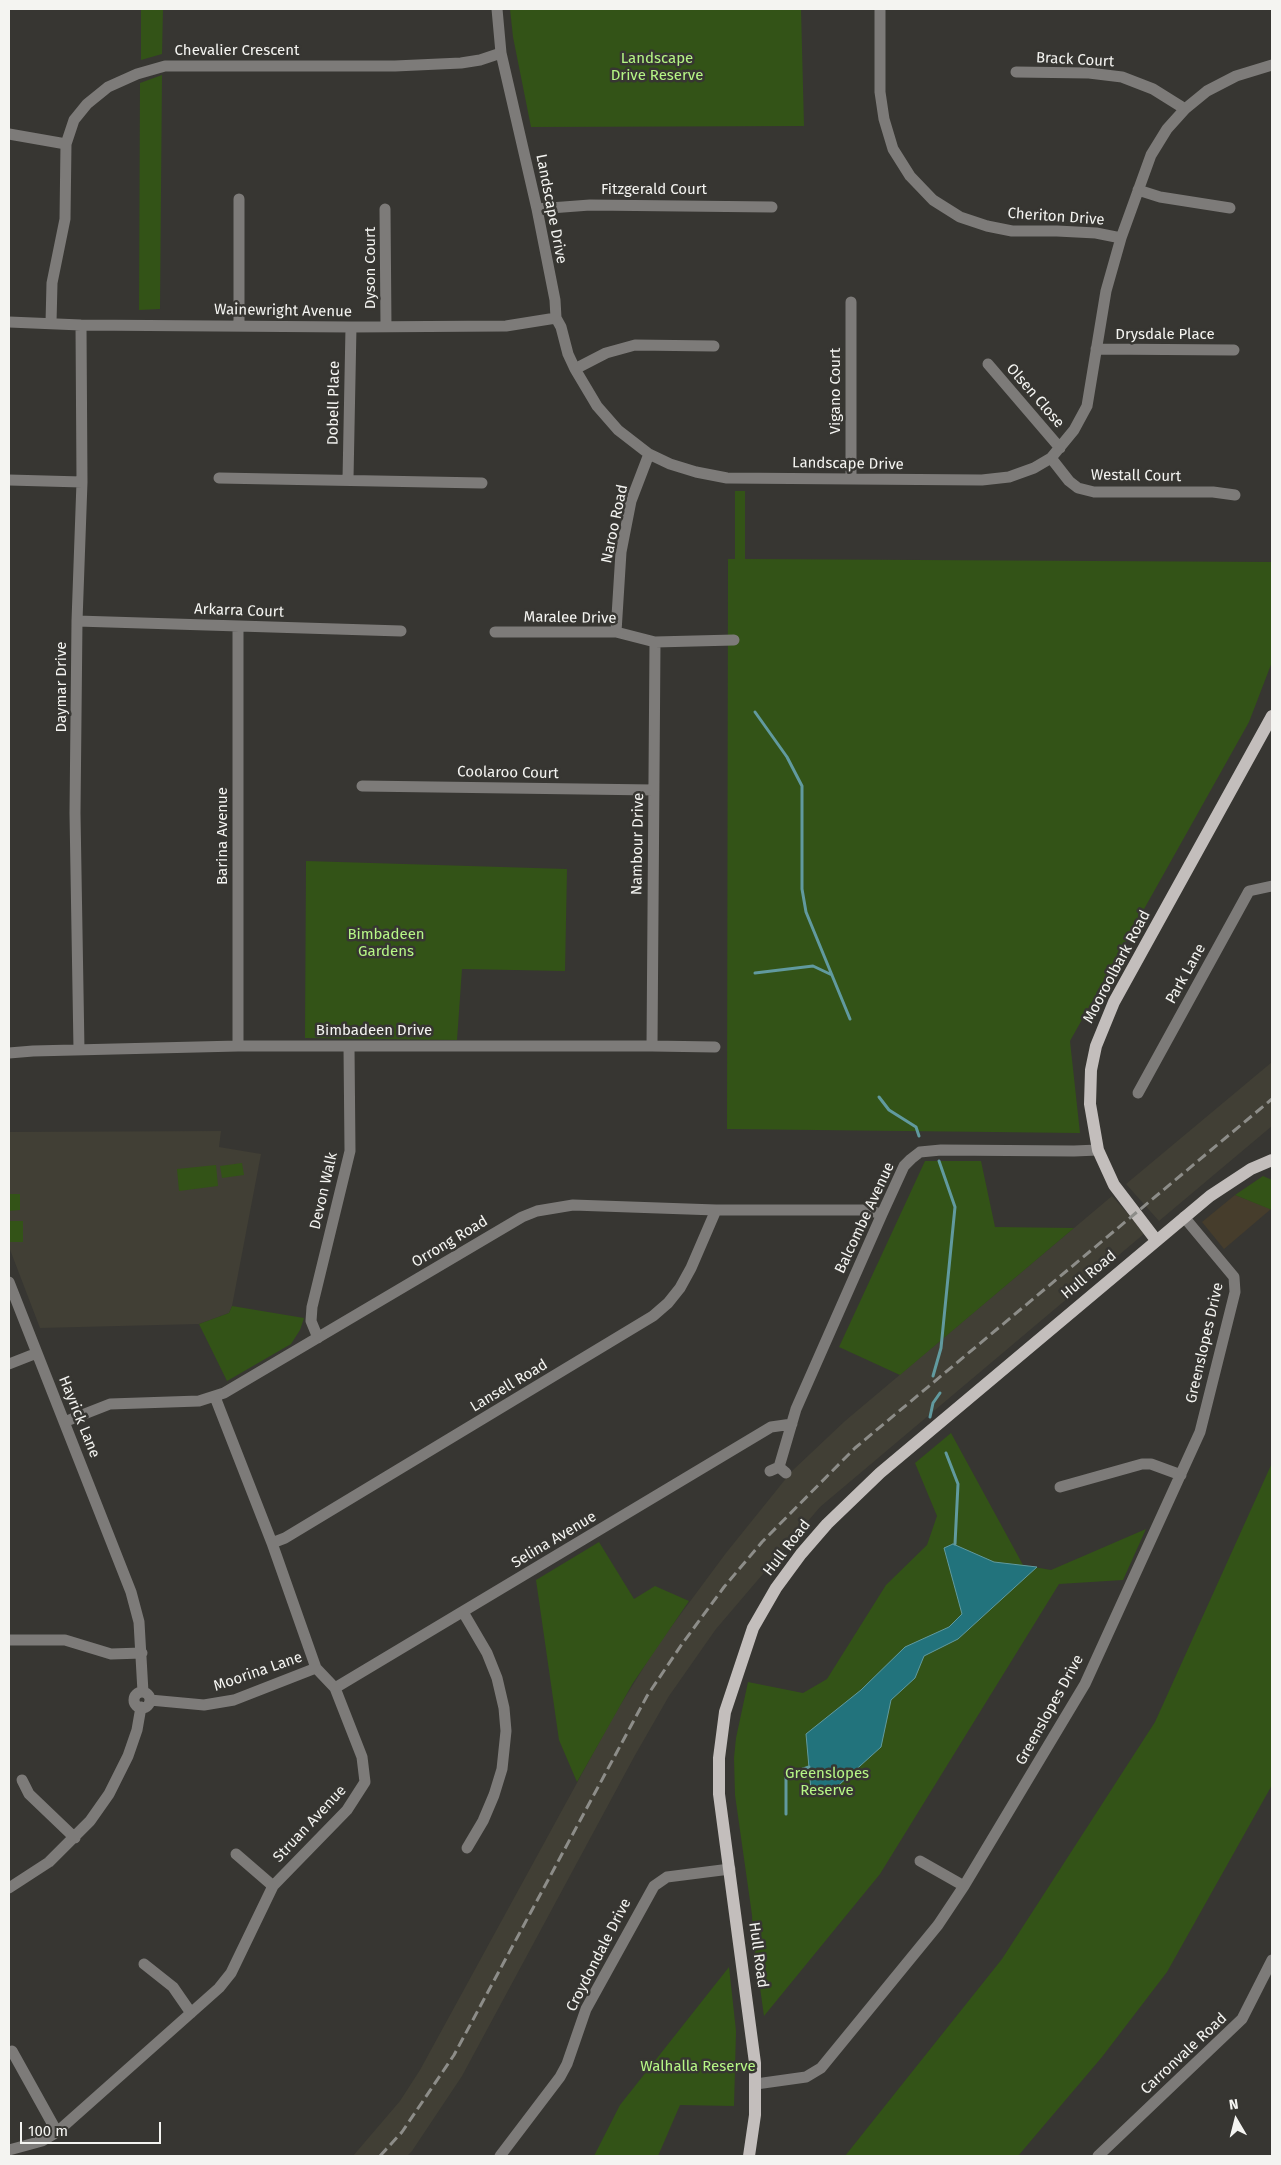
<!DOCTYPE html>
<html>
<head>
<meta charset="utf-8">
<style>
	body { margin:0 }
	#map { position:relative; width:1281px; height:2165px; overflow:hidden; background:#373632; font-family:"Fira Sans",sans-serif }
	canvas { display:block }
	.frame { position:absolute; inset:0; border:10px solid #f4f4f1; pointer-events:none }
	.north { position:absolute; left:1211px; top:2095px; width:50px; height:50px; -webkit-text-stroke:4px #373632; paint-order:stroke; rotate:352deg; font-size:14px; font-weight:700; line-height:20px; text-align:center; color:#f4f4f1 }
	.north::after { content:''; display:block; margin:auto; width:18px; height:22px; background:#f4f4f1; clip-path:polygon(50% 0,100% 100%,50% 72%,0 100%) }
	.scale { position:absolute; left:20px; top:2122px; width:141px; height:22px; box-sizing:border-box; border:2px solid #f4f4f1; border-top:0; padding-left:6px; font-size:15px; line-height:18px; white-space:nowrap; color:#f4f4f1; -webkit-text-stroke:4px #373632; paint-order:stroke }
</style>
</head>
<body>
<div id="map">
<canvas width="1281" height="2165"></canvas>
<div class="frame"></div>
<div class="north">N</div>
<div class="scale">100 m</div>
</div>
<script>
const c = document.querySelector('canvas').getContext('2d');
c.lineJoin = 'round';
function fill(path, color) { c.fillStyle = color; c.fill(path, 'evenodd'); }
const toPath = rows => new Path2D(rows.map(r => 'M' + r).join(''));
function stroke(path, color, width, dash) { c.strokeStyle = color; c.lineWidth = width; c.lineCap = dash ? 'butt' : 'round'; c.setLineDash(dash || []); c.stroke(path); }
function drawText(font, color, halo, rows, align = 'center') {
  c.font = font + ' "Fira Sans",sans-serif'; c.lineWidth = 5; c.setLineDash([]); c.textBaseline = 'middle'; c.strokeStyle = halo; c.fillStyle = color; for (const [text, x, y, turn = 0] of rows) {
    c.save(); c.translate(x, y); c.rotate((+turn || 0) * Math.PI / 180); c.textAlign = isNaN(turn) ? turn : align; if (halo) c.strokeText(text, 0, 0); c.fillText(text, 0, 0); c.restore();
  }
}
fill(toPath([
	[1235,1195,1271,1209,1224,1249,1202,1222]
]), '#463d2c');
fill(toPath([
	[1272,1062,1272,1126,1159,1221,1126,1184],
	[221,1131,219,1147,261,1154,232,1306,229,1313,199,1324,40,1328,9,1247,9,1132],
	[1112,1196,1145,1233,820,1507,716,1629,669,1696,634,1757,462,2076,412,2151,407,2156,353,2156,400,2101,420,2070,613,1717,657,1646,726,1553,792,1471,845,1421]
]), '#413f35');
fill(toPath([
	[141,9,163,9,162,54,141,60],
	[510,9,801,9,804,126,531,127,513,37],
	[162,75,160,309,139,310,140,83],
	[735,491,745,491,745,559,1272,562,1272,662,1249,722,1070,1041,1080,1133,727,1129,728,559,735,559],
	[306,861,567,869,565,971,462,969,457,1040,305,1038],
	[925,1161,981,1161,995,1227,1074,1228,900,1375,839,1347],
	[242,1163,244,1175,222,1178,220,1166],
	[216,1165,218,1186,179,1191,177,1169],
	[1263,1176,1272,1180,1272,1210,1235,1195],
	[9,1194,20,1194,20,1210,9,1211],
	[9,1221,23,1221,23,1242,9,1242],
	[232,1306,304,1318,300,1330,291,1344,227,1381,199,1324,229,1313],
	[951,1433,1023,1565,1051,1570,1146,1529,1123,1580,1059,1584,880,1874,764,2016,753,1938,752,1915,735,1795,734,1758,736,1738,748,1682,803,1693,827,1679,886,1585,927,1545,937,1516,915,1463],
	[1272,1463,1272,1785,1167,1972,1102,2057,1018,2156,845,2156,1002,1959,1155,1722],
	[599,1542,634,1599,655,1586,689,1601,633,1683,577,1782,559,1740,536,1580],
	[729,1967,736,2031,734,2106,680,2105,658,2156,594,2156,620,2105]
]), '#335317');
const water = toPath([
	[953,1544,994,1562,1037,1567,958,1639,924,1656,915,1678,891,1700,881,1747,829,1794,811,1790,806,1734,861,1690,905,1647,949,1627,962,1614,944,1548,953,1544]
]);
fill(water, '#22737c');
stroke(water, '#619a9f', 1);
stroke(toPath([
	[755,712,787,757,802,786,802,889,806,912,850,1019],
	[755,973,813,966,832,975],
	[879,1097,889,1110,916,1127,919,1136],
	[933,1376,941,1348,955,1207,939,1161],
	[930,1417,933,1403,940,1393],
	[946,1453,958,1484,955,1544],
	[786,1814,786,1775,809,1767]
]), '#619a9f', 3);
stroke(toPath([
	[497,9,501,53,537,209,555,300,556,318,561,327,568,354,575,369,597,406,618,430,649,454,670,464,696,472,727,478,982,480,1009,477,1034,468,1051,458,1074,430,1087,406,1106,291,1121,238,1151,155,1167,129,1185,109,1207,91,1236,76,1272,65],
	[880,9,880,92,884,119,893,149,910,176,933,200,960,217,987,226,1012,231,1057,231,1096,233,1121,238],
	[1016,72,1089,73,1122,77,1153,89,1185,109],
	[9,134,66,144],
	[1138,190,1160,197,1230,208],
	[385,209,386,327],
	[537,209,590,205,772,207],
	[851,302,851,479],
	[9,322,81,325,351,327,506,326,556,318],
	[51,323,52,283,65,219,66,144,74,120,87,104,108,87,137,74,165,66,395,66,461,63,480,60,501,53],
	[239,325,239,199],
	[1096,349,1234,350],
	[988,364,1060,448],
	[575,369,606,353,635,345,714,346],
	[1051,458,1069,481,1078,488,1094,492,1213,492,1235,495],
	[219,478,482,483],
	[348,479,351,327],
	[9,480,82,482],
	[77,621,401,631],
	[238,626,238,1046],
	[495,632,616,632,655,642,734,640],
	[616,632,621,552,631,501,649,454],
	[362,786,654,790],
	[652,1046,655,642],
	[79,1050,75,813,77,621,82,482,81,325],
	[9,1053,33,1051,238,1046,652,1046,715,1047],
	[1138,1093,1249,891,1272,886],
	[9,1282,131,1592,139,1622,143,1692],
	[318,1338,311,1321,312,1307,350,1151,349,1047],
	[9,1364,37,1353],
	[64,1422,110,1404,199,1401,224,1393,522,1217,537,1211,573,1205,716,1210,866,1210,882,1214],
	[779,1467,796,1409,882,1214,904,1166,911,1159,920,1152,941,1150,1074,1151,1098,1150],
	[770,1471,779,1467,786,1473],
	[1060,1487,1142,1464,1151,1464,1181,1475],
	[272,1543,285,1538,653,1316,668,1303,680,1288,691,1268,716,1210],
	[463,1612,487,1653,497,1678,504,1708,506,1731,502,1769,494,1795,483,1821,467,1848],
	[9,1640,65,1640,111,1654,142,1653],
	[335,1688,771,1427,792,1424],
	'134 1700a8 8 0 1 1 16 0a8 8 0 1 1-16 0Z',
	[150,1700,204,1705,234,1700,316,1668],
	[22,1780,29,1794,75,1838],
	[236,1854,273,1886],
	[920,1861,964,1886],
	[9,1888,49,1862,90,1821,109,1794,128,1756,137,1730,141,1707],
	[144,1964,173,1987,191,2013],
	[12,2051,57,2132],
	[756,2084,806,2077,821,2068,938,1925,964,1886,1085,1684,1200,1432,1235,1292,1234,1277,1184,1217],
	[9,2150,42,2141,57,2132,219,1988,231,1973,273,1886,347,1810,365,1782,362,1757,335,1688,316,1668,272,1543,215,1397],
	[500,2156,560,2077,567,2064,586,2009,654,1886,667,1877,730,1869],
	[1098,2156,1242,2019,1272,1960]
]), '#7d7b79', 11);
stroke(toPath([
	[1156,1240,1114,1185,1098,1150,1090,1104,1091,1070,1096,1046,1114,1002,1272,716],
	[749,2156,755,2115,755,2063,719,1794,719,1758,725,1712,753,1628,776,1588,801,1554,827,1524,880,1473,1210,1196,1251,1169,1272,1160]
]), '#c3bebc', 12);
stroke(toPath([
	[380,2156,402,2132,454,2055,647,1696,682,1644,724,1587,762,1542,855,1448,1272,1099]
]), '#8d8d89', 3, [10, 5]);
drawText('15px', '#f4f4f1', '#373632', [
	["Chevalier Crescent",237,51],
	["Brack Court",1075,60,3],
	["Fitzgerald Court",654,190],
	["Landscape Drive",551,209,79],
	["Cheriton Drive",1056,217,4],
	["Dyson Court",371,268,-90],
	["Wainewright Avenue",283,311,1],
	["Drysdale Place",1165,335],
	["Vigano Court",836,391,-90],
	["Olsen Close",1035,396,49],
	["Dobell Place",334,403,-89],
	["Landscape Drive",848,464,1],
	["Westall Court",1136,476,1],
	["Naroo Road",615,524,-78],
	["Arkarra Court",239,611,2],
	["Maralee Drive",570,618,1],
	["Daymar Drive",62,687,-90],
	["Coolaroo Court",508,773,1],
	["Barina Avenue",223,836,-90],
	["Nambour Drive",638,844,-89],
	["Mooroolbark Road",1117,967,-62],
	["Park Lane",1186,974,-61],
	["Bimbadeen Drive",374,1031],
	["Devon Walk",324,1191,-77],
	["Balcombe Avenue",865,1218,-65],
	["Orrong Road",450,1242,-31],
	["Hull Road",1089,1275,-40],
	["Greenslopes Drive",1205,1343,-77],
	["Lansell Road",509,1386,-31],
	["Hayrick Lane",79,1417,68],
	["Selina Avenue",554,1540,-31],
	["Hull Road",787,1548,-52],
	["Moorina Lane",258,1672,-19],
	["Greenslopes Drive",1050,1710,-61],
	["Struan Avenue",310,1824,-47],
	["Croydondale Drive",599,1955,-63],
	["Hull Road",758,1955,82],
	["Carronvale Road",1184,2054,-43]
]);
drawText('15px', '#b6f686', '#373632', [
	["Landscape",657,59],
	["Drive Reserve",657,76],
	["Bimbadeen",386,935],
	["Gardens",386,952],
	["Greenslopes",827,1774],
	["Reserve",827,1791],
	["Walhalla Reserve",698,2067]
]);
</script>
</body>
</html>
